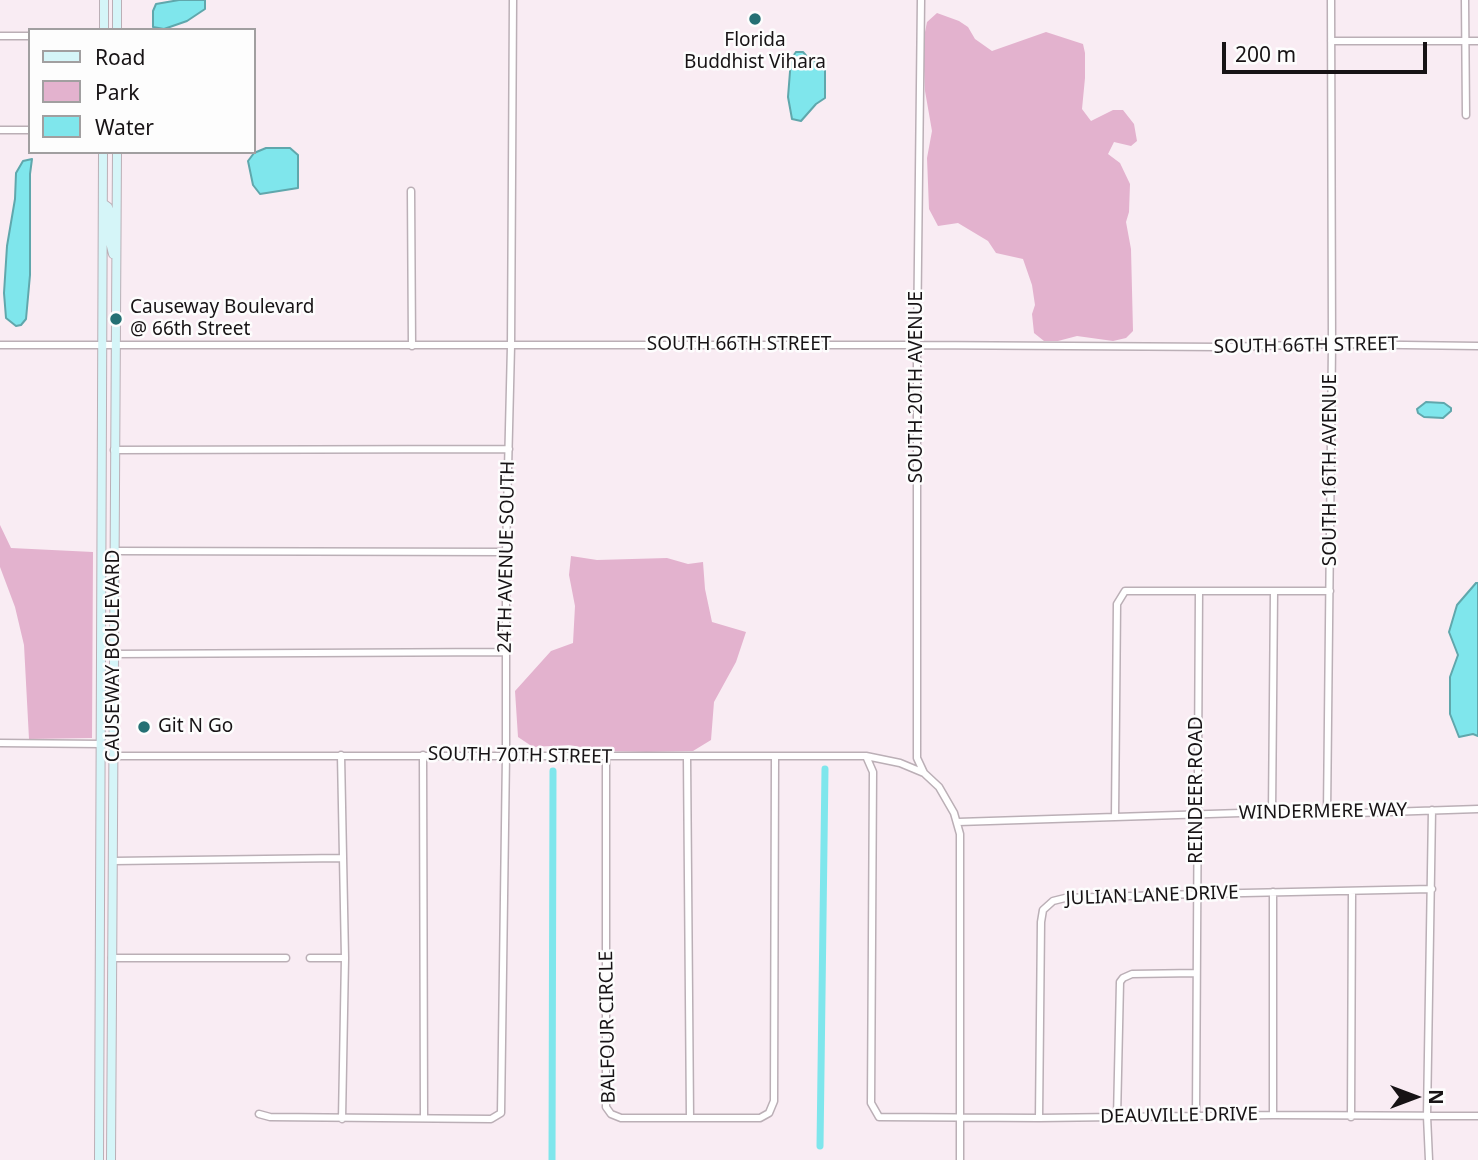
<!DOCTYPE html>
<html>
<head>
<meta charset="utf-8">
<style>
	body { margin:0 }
	#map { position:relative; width:1478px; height:1160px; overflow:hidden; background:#f9ecf3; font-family:"Noto Sans",sans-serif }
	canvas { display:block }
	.legend { position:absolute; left:28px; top:28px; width:228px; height:126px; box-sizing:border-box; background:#fdfdfd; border:2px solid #a19fa0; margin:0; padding:9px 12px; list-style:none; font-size:21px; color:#171315 }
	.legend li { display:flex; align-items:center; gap:14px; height:35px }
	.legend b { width:35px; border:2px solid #a19fa0 }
	.north { position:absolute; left:1380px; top:1062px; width:70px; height:70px; -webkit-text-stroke:5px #fdfdfd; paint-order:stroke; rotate:90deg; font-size:19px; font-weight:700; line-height:28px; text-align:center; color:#171315 }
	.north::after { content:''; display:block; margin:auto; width:24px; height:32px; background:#171315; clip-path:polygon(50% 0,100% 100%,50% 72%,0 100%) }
	.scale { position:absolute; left:1222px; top:42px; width:205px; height:32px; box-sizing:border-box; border:4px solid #171315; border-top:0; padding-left:9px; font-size:21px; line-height:24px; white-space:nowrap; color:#171315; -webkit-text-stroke:5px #fdfdfd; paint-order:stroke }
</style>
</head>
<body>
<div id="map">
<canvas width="1478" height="1160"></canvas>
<ul class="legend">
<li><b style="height:9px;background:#d5f5f8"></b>Road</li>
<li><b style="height:19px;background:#e3b2ce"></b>Park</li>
<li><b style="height:19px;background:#7fe6ec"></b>Water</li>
</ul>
<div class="north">N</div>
<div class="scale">200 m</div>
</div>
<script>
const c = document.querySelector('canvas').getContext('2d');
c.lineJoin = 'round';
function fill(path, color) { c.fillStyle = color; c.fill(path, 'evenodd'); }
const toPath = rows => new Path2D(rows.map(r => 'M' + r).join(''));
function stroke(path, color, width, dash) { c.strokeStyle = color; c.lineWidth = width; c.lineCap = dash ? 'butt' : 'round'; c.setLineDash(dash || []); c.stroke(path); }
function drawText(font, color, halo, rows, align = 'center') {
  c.font = font + ' "Noto Sans",sans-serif'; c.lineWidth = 5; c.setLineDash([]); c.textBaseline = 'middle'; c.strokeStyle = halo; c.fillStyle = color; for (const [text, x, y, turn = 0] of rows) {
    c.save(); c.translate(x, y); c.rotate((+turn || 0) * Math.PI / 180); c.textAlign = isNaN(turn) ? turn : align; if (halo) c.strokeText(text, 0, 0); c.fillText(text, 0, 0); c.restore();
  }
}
fill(toPath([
	[937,13,959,21,968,27,975,39,992,51,1046,32,1083,44,1085,53,1085,78,1082,109,1091,121,1113,110,1123,110,1134,124,1137,141,1131,146,1114,142,1108,154,1120,163,1130,184,1129,212,1126,222,1131,249,1133,331,1126,338,1113,341,1077,336,1058,341,1044,341,1034,333,1032,314,1035,305,1032,285,1023,259,996,253,988,241,958,223,938,226,929,209,927,158,932,131,925,91,923,42,927,22],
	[0,525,11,548,93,552,92,738,29,739,24,645,15,607,0,567],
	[571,556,597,560,667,558,688,564,703,562,705,589,712,622,746,632,736,662,714,702,711,740,693,751,647,752,605,751,569,745,533,747,518,737,515,691,551,651,573,643,575,606,569,575]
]), '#e3b2ce');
const water = toPath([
	[179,0,205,0,205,9,187,21,164,29,153,27,153,11,156,4,179,0],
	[796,52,803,52,809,59,825,66,825,98,816,104,801,121,792,119,788,97,791,59,796,52],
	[266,148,290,148,298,155,298,188,260,194,253,185,248,161,254,153,266,148],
	[32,159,30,174,30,275,26,319,21,325,16,326,6,318,4,293,7,246,15,199,16,173,23,161,32,159],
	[1426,402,1444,403,1451,408,1451,411,1443,418,1424,417,1418,413,1417,409,1426,402],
	[1476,583,1478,583,1478,736,1473,734,1459,737,1450,714,1450,677,1458,655,1449,632,1457,605,1476,583]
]);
fill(water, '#7fe6ec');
stroke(water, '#60a7ac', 2);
stroke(toPath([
	[820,1146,825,769],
	[552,1160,553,771]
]), '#7fe6ec', 7);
const minor = toPath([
	[921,0,917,345,917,758,924,773],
	[1465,0,1466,115],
	[0,36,30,36],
	[1331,41,1478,41],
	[0,130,30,130],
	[411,191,412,346],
	[0,345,917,345,1222,347,1332,344,1478,346],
	[114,450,509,449],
	[114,551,506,552],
	[114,654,506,652],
	[0,743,101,744],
	[341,755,345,958,342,1119],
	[423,755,424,1118],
	[114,756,866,756,900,763,924,773,939,787,954,813,960,834,960,1160],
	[866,756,873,772,871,1103,879,1117,1039,1118,1273,1115,1478,1116],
	[606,757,606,1107,611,1114,621,1118,760,1118,769,1113,774,1101,775,757],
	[687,757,690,1118],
	[1272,812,1274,592],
	[1327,814,1332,344,1331,0],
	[1115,817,1117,604,1125,591,1330,591],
	[958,822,1272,812,1327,814,1478,809],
	[114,861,341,858],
	[1273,892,1273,1115],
	[112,958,286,958],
	[310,958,345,958],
	[259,1114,270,1117,491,1119,501,1113,506,755,506,552,511,346,513,0],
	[1196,1116,1199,591],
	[1351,1117,1352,892],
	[1039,1118,1041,922,1043,910,1053,901,1065,898,1197,894,1432,889],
	[1117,1118,1120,982,1123,978,1132,974,1196,973],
	[1429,1160,1427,1116,1432,810]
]);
const secondary = toPath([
	[117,0,117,30],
	[104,30,104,0],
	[104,204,108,207,110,213,110,242,113,254],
	[99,1160,103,152],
	[111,1160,117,152]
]);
stroke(minor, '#bbafb6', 9);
stroke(secondary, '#bbafb6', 10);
stroke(minor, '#fff', 6);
stroke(secondary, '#d5f5f8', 8);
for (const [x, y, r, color] of [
	[755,19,7,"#257074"],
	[116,319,7,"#257074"],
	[144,727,7,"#257074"]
]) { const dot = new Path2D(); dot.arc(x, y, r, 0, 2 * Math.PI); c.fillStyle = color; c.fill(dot); stroke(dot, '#fdfdfd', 2.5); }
drawText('19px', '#171315', '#fdfdfd', [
	["Florida",755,41,"center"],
	["Buddhist Vihara",755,63,"center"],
	["Causeway Boulevard",130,308],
	["@ 66th Street",130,330],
	["Git N Go",158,727]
], 'left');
drawText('19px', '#171315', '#fdfdfd', [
	["SOUTH 66TH STREET",739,345],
	["SOUTH 66TH STREET",1306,346,-1],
	["SOUTH 20TH AVENUE",917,387,-90],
	["SOUTH 16TH AVENUE",1331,470,-90],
	["24TH AVENUE SOUTH",507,557,-89],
	["CAUSEWAY BOULEVARD",114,656,-90],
	["SOUTH 70TH STREET",520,756,1],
	["REINDEER ROAD",1197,790,-90],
	["WINDERMERE WAY",1323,812,-1],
	["JULIAN LANE DRIVE",1152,896,-2],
	["BALFOUR CIRCLE",608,1027,-91],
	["DEAUVILLE DRIVE",1179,1116,-1]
]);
</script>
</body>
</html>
